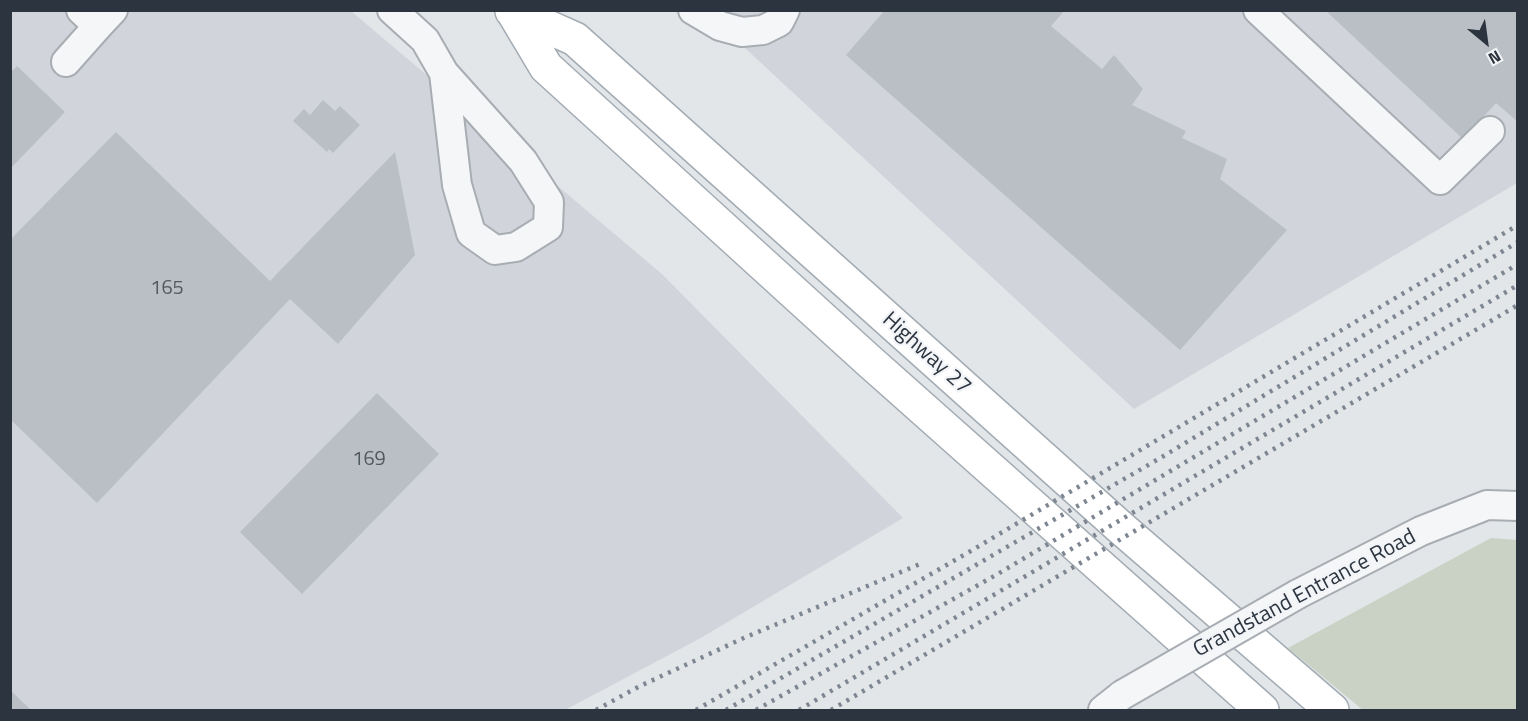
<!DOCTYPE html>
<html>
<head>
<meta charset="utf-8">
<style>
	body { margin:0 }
	#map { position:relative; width:1528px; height:721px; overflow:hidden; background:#e2e6e9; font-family:"Titillium Web",sans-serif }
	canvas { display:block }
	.frame { position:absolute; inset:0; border:12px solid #2c353f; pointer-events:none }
	.north { position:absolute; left:1456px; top:12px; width:60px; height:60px; -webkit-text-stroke:4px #f2f4f7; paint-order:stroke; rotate:151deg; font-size:16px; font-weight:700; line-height:24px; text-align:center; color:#2c353f }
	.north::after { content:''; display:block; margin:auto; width:21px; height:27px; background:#2c353f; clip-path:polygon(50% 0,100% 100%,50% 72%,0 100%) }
</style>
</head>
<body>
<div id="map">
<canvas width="1528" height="721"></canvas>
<div class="frame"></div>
<div class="north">N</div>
</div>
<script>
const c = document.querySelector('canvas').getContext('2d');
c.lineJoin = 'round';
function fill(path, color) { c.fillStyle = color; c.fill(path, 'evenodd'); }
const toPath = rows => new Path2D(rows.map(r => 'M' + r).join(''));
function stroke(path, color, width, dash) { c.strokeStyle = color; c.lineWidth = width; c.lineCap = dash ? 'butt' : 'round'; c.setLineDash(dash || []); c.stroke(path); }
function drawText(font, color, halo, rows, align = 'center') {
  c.font = font + ' "Titillium Web",sans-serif'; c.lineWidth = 4.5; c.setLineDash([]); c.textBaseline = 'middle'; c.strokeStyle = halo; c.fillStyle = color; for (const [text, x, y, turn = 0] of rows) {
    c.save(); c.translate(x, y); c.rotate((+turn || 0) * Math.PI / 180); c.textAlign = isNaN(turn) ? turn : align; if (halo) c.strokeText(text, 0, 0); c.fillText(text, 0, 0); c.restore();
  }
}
fill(toPath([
	[10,11,351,11,663,275,903,518,699,639,565,710,11,710],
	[705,11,1517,11,1517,183,1134,409]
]), '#d1d5db');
fill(toPath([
	[1491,538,1517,540,1517,710,1363,710,1288,648]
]), '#c9d2c4');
fill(toPath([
	[885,10,1065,10,1051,26,1102,69,1114,55,1143,89,1132,105,1186,131,1182,138,1227,159,1220,179,1287,230,1180,350,846,55],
	[1325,10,1518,10,1518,122,1496,103,1463,139],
	[17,66,65,112,10,169,10,73],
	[323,100,335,111,340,106,360,125,333,153,329,149,327,152,293,121,304,109,310,115],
	[116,132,270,281,395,152,415,255,338,344,290,299,97,503,10,419,10,240],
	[377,393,439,454,302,594,240,532],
	[10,690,31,710,10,710]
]), '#babfc5');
const minor = toPath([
	[81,10,98,26,113,10],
	[392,10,425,40,444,73,523,161,549,202,548,227,516,247,495,250,471,233,457,185,444,73],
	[693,10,720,26,742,32,763,30,779,22,785,10],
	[1258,10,1440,180,1490,131],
	[66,62,98,26],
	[1298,594,1421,531,1487,505,1518,506],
	[1103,710,1122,695]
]);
const major = toPath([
	[512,10,546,67,868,360,1262,710],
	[512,11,575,39,1121,528,1332,710]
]);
stroke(minor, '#a8adb3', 32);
stroke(major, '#a3abb3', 36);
stroke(minor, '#f5f6f8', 28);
stroke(major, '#fff', 33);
stroke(toPath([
	[596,710,640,686,746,637,920,564],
	[696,710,969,552,1518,225],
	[726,710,1162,457,1518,242],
	[756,710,996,575,1518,264],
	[799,710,1518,285],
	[831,710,1518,305]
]), '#7d8691', 4.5, [3, 6]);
const minorBridge = toPath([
	[1122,695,1298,594]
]);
stroke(minorBridge, '#a8adb3', 32, []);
stroke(minorBridge, '#f5f6f8', 28);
drawText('20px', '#505860', null, [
	["165",167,289],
	["169",369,460]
]);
drawText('22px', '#2c353f', '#f2f4f7', [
	["Highway 27",926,354,42],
	["Grandstand Entrance Road",1305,594,-28]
]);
</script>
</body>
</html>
